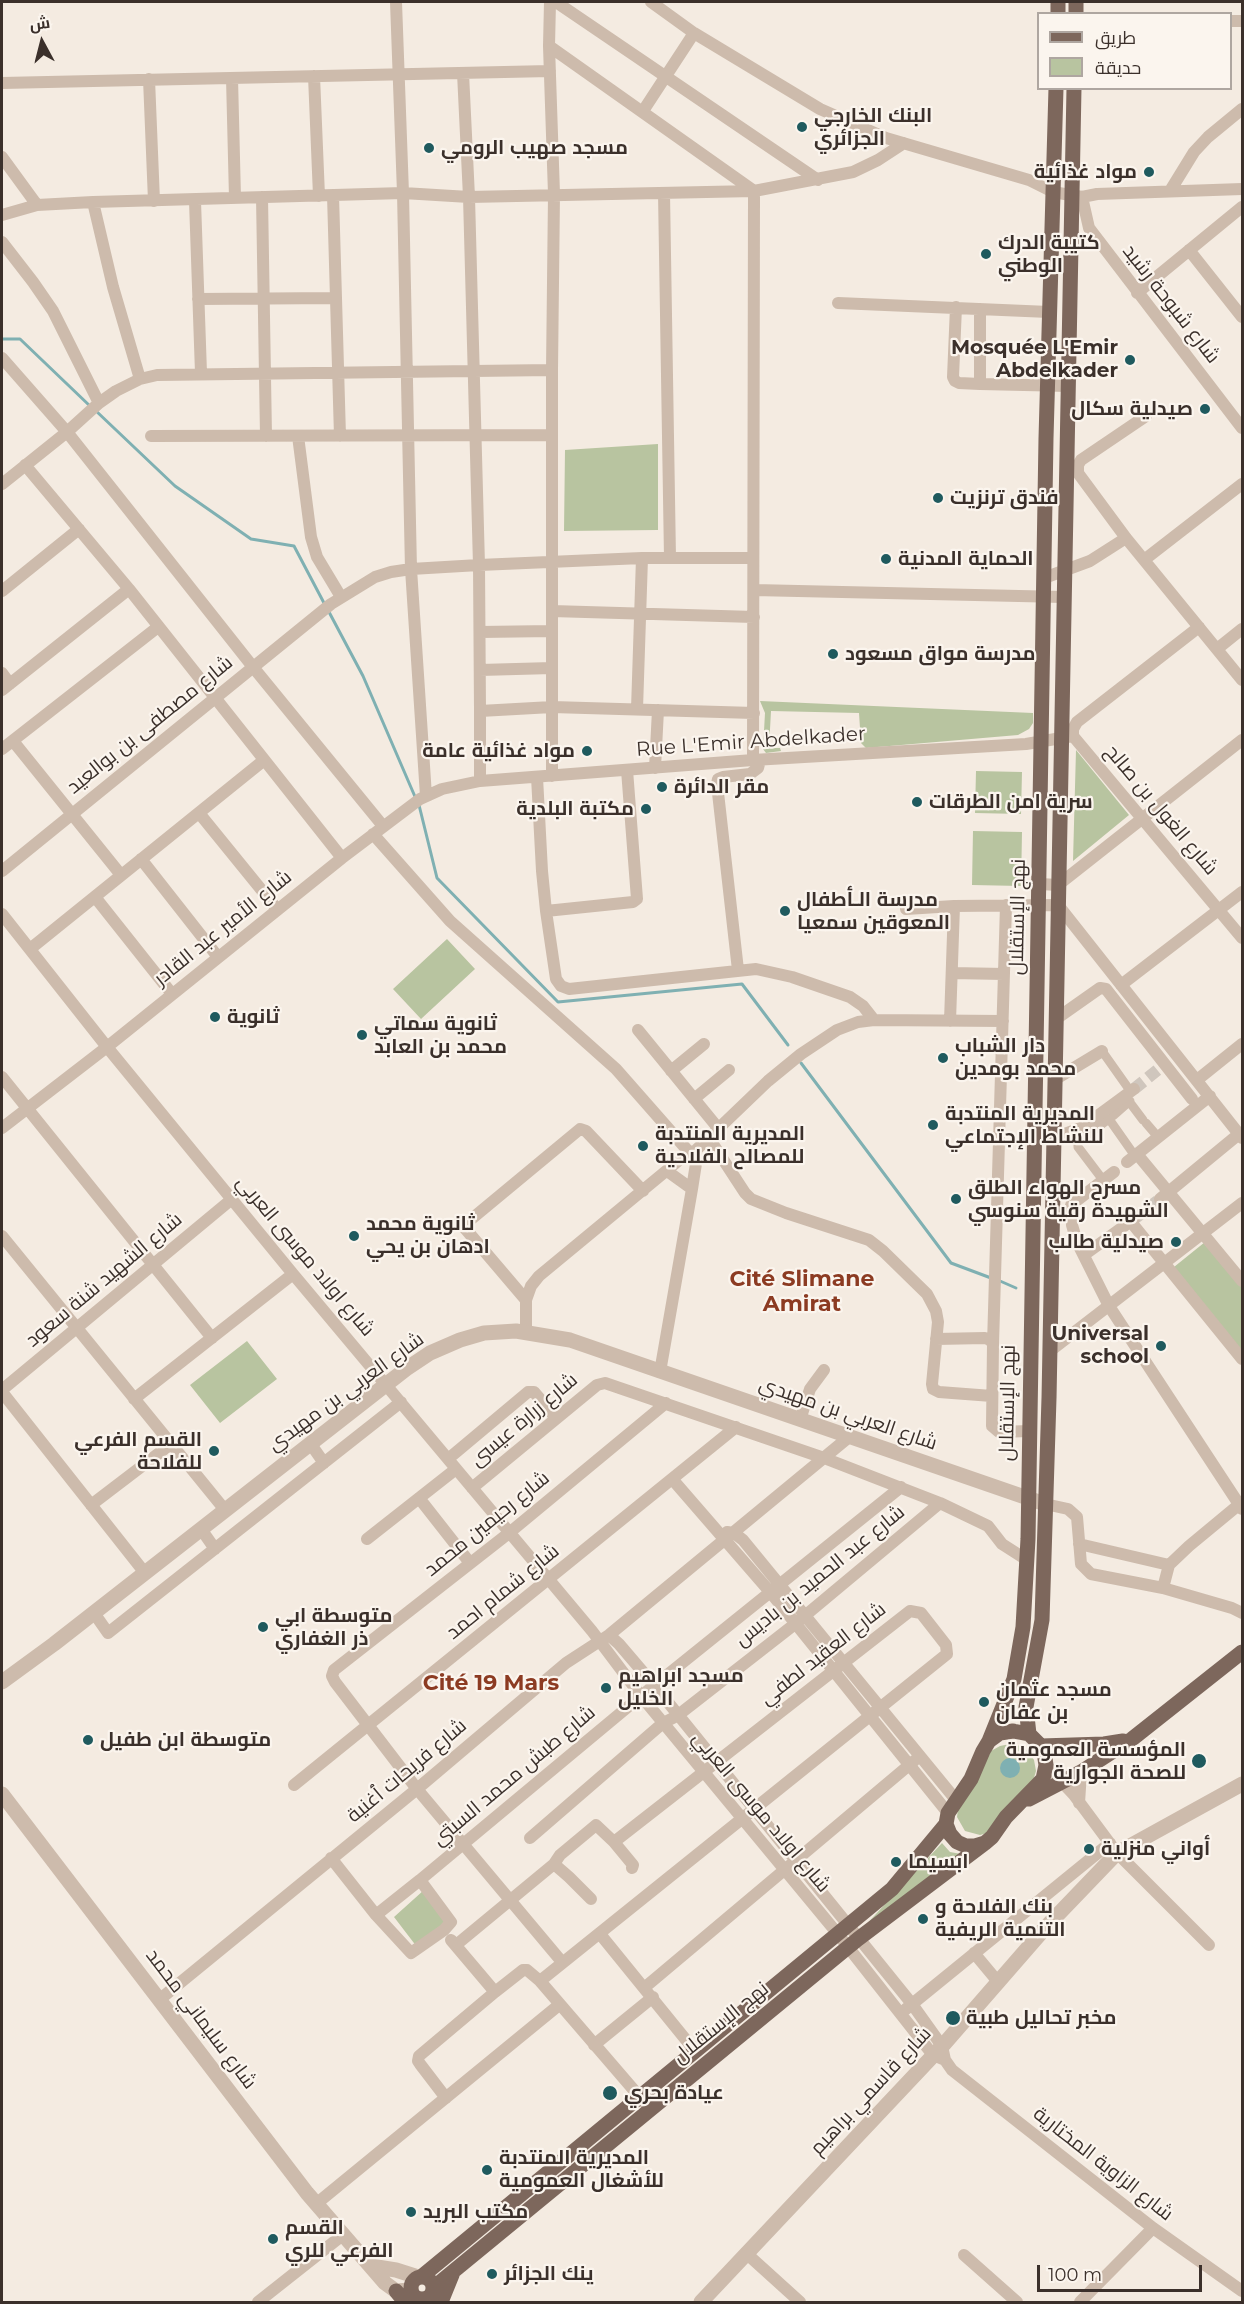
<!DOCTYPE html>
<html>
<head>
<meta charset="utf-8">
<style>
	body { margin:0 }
	#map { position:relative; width:1244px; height:2304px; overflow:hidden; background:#f4ebe1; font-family:Montserrat,Cairo,sans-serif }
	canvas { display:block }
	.frame { position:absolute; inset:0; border:3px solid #3b302b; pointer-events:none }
	.legend { position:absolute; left:1037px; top:12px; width:195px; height:78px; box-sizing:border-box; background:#fbf5ee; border:2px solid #aea6a0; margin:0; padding:8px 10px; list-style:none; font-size:18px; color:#3b302b }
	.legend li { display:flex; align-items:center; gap:12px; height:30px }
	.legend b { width:30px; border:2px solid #aea6a0 }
	.north { position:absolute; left:12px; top:12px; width:60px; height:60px; -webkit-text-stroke:4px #fbf5ee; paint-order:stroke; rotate:353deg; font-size:16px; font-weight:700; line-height:24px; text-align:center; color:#3b302b }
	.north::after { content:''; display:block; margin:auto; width:21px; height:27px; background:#3b302b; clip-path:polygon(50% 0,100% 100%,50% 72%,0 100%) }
	.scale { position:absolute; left:1037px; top:2265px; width:165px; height:27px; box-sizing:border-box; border:3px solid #3b302b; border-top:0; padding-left:8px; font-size:18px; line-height:21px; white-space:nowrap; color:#3b302b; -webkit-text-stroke:4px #fbf5ee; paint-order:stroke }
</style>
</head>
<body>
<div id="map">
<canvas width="1244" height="2304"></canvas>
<div class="frame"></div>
<ul class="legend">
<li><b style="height:8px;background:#7d675c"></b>طريق</li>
<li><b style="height:16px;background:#b8c4a0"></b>حديقة</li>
</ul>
<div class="north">ش</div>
<div class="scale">100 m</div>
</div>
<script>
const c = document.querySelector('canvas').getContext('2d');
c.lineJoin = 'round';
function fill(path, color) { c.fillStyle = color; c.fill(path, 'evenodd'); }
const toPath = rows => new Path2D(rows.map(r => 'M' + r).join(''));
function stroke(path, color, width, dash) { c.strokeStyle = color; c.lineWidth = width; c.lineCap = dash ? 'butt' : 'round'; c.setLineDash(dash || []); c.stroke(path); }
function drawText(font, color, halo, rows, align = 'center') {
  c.font = font + ' Montserrat,Cairo,sans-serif'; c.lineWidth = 4.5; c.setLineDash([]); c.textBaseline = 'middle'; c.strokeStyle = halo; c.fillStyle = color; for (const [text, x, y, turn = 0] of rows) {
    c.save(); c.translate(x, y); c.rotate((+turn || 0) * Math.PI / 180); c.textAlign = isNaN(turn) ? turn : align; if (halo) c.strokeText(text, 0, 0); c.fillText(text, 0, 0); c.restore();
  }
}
fill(toPath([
	[658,444,658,530,564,531,565,450],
	[760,701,1033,713,1033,723,1029,729,1018,735,866,748,861,743,859,713,771,711,769,748,780,748,781,751,766,753,763,749,765,713],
	[1076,750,1129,815,1073,861],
	[976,771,1022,772,1021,814,975,813],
	[973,831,1022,832,1021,886,972,885],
	[447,939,475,969,421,1019,393,989],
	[1205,1242,1242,1287,1242,1351,1174,1267],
	[247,1341,277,1379,220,1423,190,1385],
	[1010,1744,1020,1746,1029,1752,1034,1760,1036,1771,1033,1781,987,1833,980,1835,965,1831,957,1817,958,1809,991,1751,1000,1746],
	[942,1843,950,1852,961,1854,862,1929],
	[424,1890,447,1922,417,1947,394,1917]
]), '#b8c4a0');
fill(toPath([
	'1000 1768a10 10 0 1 1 20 0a10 10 0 1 1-20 0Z'
]), '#7fb0b2');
stroke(toPath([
	[2,339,20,339,90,406],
	[95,410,175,486,251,539,294,546,324,603],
	[329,612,363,676,416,799],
	[419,805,437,878,558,1002,742,984,788,1045],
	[801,1063,951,1263,991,1278],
	[1000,1281,1016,1288]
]), '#7fb0b2', 3);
stroke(toPath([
	[1134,1089,1160,1068],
	[1134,1219,1160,1199]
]), '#cfc6bd', 12, [12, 6]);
stroke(toPath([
	[1102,1051,1131,1092],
	[1125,1096,1143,1120],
	[1113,1116,1130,1101],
	[1146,1123,1158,1137],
	[1103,1180,1078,1147,1078,1142,1109,1119,1135,1156]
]), '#cdbbac', 9);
stroke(toPath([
	[396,2,403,193,411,569,426,796],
	[550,2,549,46,554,194,552,370,552,776],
	[556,2,818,180],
	[651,2,694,33,820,109,886,138,1029,180,1053,192,1082,197,1097,194,1242,189],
	[1230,21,1242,21],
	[549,46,754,191,753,760],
	[463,73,469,197,479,565,480,711],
	[314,76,319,196],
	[232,78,235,198],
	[149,79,154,201],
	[2,83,550,71],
	[643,111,694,33],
	[2,157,37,205],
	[1170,191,1194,152,1208,137,1242,109],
	[664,193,670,558],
	[333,195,340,436],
	[262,197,266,436],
	[1082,197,1089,228,1242,428],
	[195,201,201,373],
	[93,202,113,287,140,379],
	[2,215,37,205,93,202,403,193,469,197,754,191,853,172,878,160,904,143],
	[2,242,33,282,53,311,99,403],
	[1189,250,1242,317],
	[1137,293,1242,207],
	[198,299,336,298],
	[838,303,1049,312],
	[956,307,953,377,955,381,959,383,980,384,1068,386],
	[2,358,67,432,253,667,383,826],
	[980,384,980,309],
	[1146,416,1081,460,1078,465,1078,473,1126,538,1242,680],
	[151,436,552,435],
	[298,436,311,537,317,557,341,597],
	[25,465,129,589,342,858],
	[2,484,67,432,99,403,116,391,140,379,157,375,552,370],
	[1144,560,1242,484],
	[1044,578,1090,561,1126,538],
	[754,590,1063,597],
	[2,591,79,529],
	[552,611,754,617],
	[480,632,552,631],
	[1217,649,1242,629],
	[480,670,552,668],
	[2,673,10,684],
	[2,690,129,589],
	[637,709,642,558],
	[1073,736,1242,938],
	[1073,736,1073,729,1077,722,1199,627],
	[13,741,121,875],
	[2,749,158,627],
	[655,768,658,710],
	[537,777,542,871,546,911,556,979,561,986,569,989,756,969,792,977,850,997,863,1006,874,1020],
	[480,781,480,711,552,707,754,713],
	[199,813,277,909],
	[373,834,450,921,616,1069,689,1152],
	[141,859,218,957],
	[2,871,331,604,375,577,391,572,411,569,479,565,642,558,753,558],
	[1040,884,1058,885,1242,740],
	[95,897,172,994],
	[906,909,954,906,1058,905,1242,1138],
	[546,911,633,902,637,899,627,770],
	[2,914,107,1047,293,1274,592,1631,641,1696,837,1933,933,2055,945,2060],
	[30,949,263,761],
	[738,970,717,784,718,779,723,777,750,774,758,768,760,760],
	[952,973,1004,974],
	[1121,985,1242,892],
	[1056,1019,1100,988,1106,989,1192,1099],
	[950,1021,954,906],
	[638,1030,718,1128],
	[671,1071,704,1044],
	[2,1077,212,1338],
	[1054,1080,1102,1051],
	[1197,1080,1242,1044],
	[694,1099,729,1070],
	[2,1128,107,1047,342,858,420,799,442,789,480,781,753,760,1026,744,1073,736],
	[709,1138,745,1193,751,1199,786,1213,869,1240,883,1251,927,1294,936,1311,938,1322,932,1384,933,1389,939,1392,992,1396],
	[1054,1138,1081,1128,1134,1089],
	[695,1151,768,1081,801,1054,837,1030,858,1022,874,1020,1003,1021],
	[1137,1154,1242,1281],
	[1127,1162,1210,1096],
	[667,1171,692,1189],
	[1114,1172,1071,1205,1072,1225,1077,1242,1109,1306,1242,1509],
	[1160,1199,1239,1134],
	[1131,1222,1242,1359],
	[2,1236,225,1510],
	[1084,1255,1134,1219],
	[526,1300,531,1286,539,1276,689,1152,695,1151,697,1157,692,1189,660,1372],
	[526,1332,526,1300,463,1226,580,1129,586,1131,643,1191],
	[936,1339,985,1338,990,1340,993,1344,992,1426,999,1432,1029,1431],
	[993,1344,1006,905],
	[1050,1351,1242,1203],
	[2,1390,232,1199],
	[2,1392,145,1573],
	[134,1399,293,1274],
	[800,1420,810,1389,824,1370],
	[310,1443,324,1463],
	[448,1459,528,1392,534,1392,556,1418],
	[673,1480,771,1593,948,1813],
	[472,1488,597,1385,605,1383,824,1458,940,1503,988,1526,1002,1544,1027,1560],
	[419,1498,470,1563],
	[1045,1504,1068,1509,1077,1517,1081,1564,1091,1574,1163,1588,1232,1608,1242,1613],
	[91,1505,171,1444],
	[201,1529,215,1549],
	[727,1532,734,1533,743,1540,956,1800],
	[367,1539,456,1469],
	[1079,1544,1169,1565],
	[1163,1588,1169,1565,1189,1546,1242,1502],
	[94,1613,108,1633,401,1402],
	[609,1635,619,1644,654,1685,912,2004,942,2046,945,2060,952,2070,1153,2228,1242,2291],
	[1046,1765,1074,1795,1117,1853,1209,1945],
	[294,1785,736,1427],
	[1079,1803,1081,1772],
	[530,1838,663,1723,677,1716,795,1624,940,1503],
	[331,1858,376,1915,411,1953,444,1930,451,1922,420,1880],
	[554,1864,569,1877,591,1899],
	[376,1915,420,1880,641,1696,901,1487],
	[600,1934,695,2051],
	[451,1940,495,1992],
	[456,1945,554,1864,560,1855,596,1825,614,1842,633,1865,632,1868],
	[974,1953,999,1983],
	[562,1962,417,1789,335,1682,332,1676,334,1670,509,1533,666,1403],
	[540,1981,947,1654,946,1645,921,1613,910,1611,614,1842],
	[644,1988,914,1761],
	[159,2000,417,1789,566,1663,609,1635,849,1437],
	[906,2009,1110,1843],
	[594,2045,653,1997],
	[446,2098,420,2064,418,2061,419,2056,495,1992,523,1970,527,1970,540,1981,645,2103],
	[316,2204,559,2005],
	[747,2254,800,2302],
	[964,2255,1017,2302],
	[258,2302,344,2234],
	[1080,2302,1153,2228]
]), '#cdbbac', 12);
stroke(toPath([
	[2,1682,54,1644,406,1369,430,1353,460,1340,484,1333,516,1331,570,1340,1045,1504],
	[2,1794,307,2193,385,2283,396,2291,411,2290],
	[371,2266,396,2270,418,2277],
	[701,2302,945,2043,1046,1927,1117,1853,1242,1784]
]), '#cdbbac', 15);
stroke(toPath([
	[1058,14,1058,2],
	[1076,14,1076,2],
	[1013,1731,1029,1734,1041,1746,1044,1752,1046,1765,1043,1779,1006,1817,992,1837,985,1843,975,1846,966,1846,957,1842,950,1834,946,1824,948,1813,971,1779,983,1751,989,1741,1000,1733,1013,1731],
	[1029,1734,1026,1707,1042,1620,1049,1398,1074,88],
	[989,1741,1014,1679,1023,1627,1028,1539,1046,438,1056,88],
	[1041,1746,1104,1744,1123,1741],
	[1029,1799,1081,1772,1132,1739,1242,1652],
	[421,2277,892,1889,946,1824],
	'411 2288a11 11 0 1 1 22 0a11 11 0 1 1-22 0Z',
	[433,2288,858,1939,985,1843],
	[396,2291,405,2302],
	[441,2302,452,2275]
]), '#7d675c', 15);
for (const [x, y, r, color] of [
	[802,127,6,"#1f5a5e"],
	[429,148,6,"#1f5a5e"],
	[1149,172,6,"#1f5a5e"],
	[986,254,6,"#1f5a5e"],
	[1130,360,6,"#1f5a5e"],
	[1205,409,6,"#1f5a5e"],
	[938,498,6,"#1f5a5e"],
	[886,559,6,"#1f5a5e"],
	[833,654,6,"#1f5a5e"],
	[587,751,6,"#1f5a5e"],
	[662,787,6,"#1f5a5e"],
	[917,802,6,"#1f5a5e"],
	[646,809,6,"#1f5a5e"],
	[785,911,6,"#1f5a5e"],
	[215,1017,6,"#1f5a5e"],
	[362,1035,6,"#1f5a5e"],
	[943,1058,6,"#1f5a5e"],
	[933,1125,6,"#1f5a5e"],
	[643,1146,6,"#1f5a5e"],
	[956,1199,6,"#1f5a5e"],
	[354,1236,6,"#1f5a5e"],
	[1176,1242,6,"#1f5a5e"],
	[1161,1346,6,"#1f5a5e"],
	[214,1451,6,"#1f5a5e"],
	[263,1627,6,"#1f5a5e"],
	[606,1688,6,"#1f5a5e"],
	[984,1702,6,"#1f5a5e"],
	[88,1740,6,"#1f5a5e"],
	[1199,1761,8,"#1f5a5e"],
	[1089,1849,6,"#1f5a5e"],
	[896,1862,6,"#1f5a5e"],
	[923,1919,6,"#1f5a5e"],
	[953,2018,8,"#1f5a5e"],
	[610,2093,8,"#1f5a5e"],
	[487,2170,6,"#1f5a5e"],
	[411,2212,6,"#1f5a5e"],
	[273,2239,6,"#1f5a5e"],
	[492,2274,6,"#1f5a5e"]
]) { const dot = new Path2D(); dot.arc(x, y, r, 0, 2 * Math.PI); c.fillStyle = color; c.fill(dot); stroke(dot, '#fbf5ee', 2); }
drawText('bold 20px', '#3b302b', '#fbf5ee', [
	["البنك الخارجي",814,116],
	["الجزائري",814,139],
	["مسجد صهيب الرومي",441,148],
	["مواد غذائية",1137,172,"right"],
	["كتيبة الدرك",998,243],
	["الوطني",998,266],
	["Mosquée L'Emir",1118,348,"right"],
	["Abdelkader",1118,371,"right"],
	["صيدلية سكال",1193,409,"right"],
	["فندق ترنزيت",950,498],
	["الحماية المدنية",898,559],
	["مدرسة مواق مسعود",845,654],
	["مواد غذائية عامة",575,751,"right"],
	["مقر الدائرة",674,787],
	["سرية امن الطرقات",929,802],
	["مكتبة البلدية",634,809,"right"],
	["مدرسة الـأطفال",797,900],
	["المعوقين سمعيا",797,923],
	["ثانوية",227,1017],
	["ثانوية سماتي",374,1024],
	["محمد بن العابد",374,1047],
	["دار الشباب",955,1046],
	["محمد بومدين",955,1069],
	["المديرية المنتدبة",945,1114],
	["للنشاط الإجتماعي",945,1137],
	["المديرية المنتدبة",655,1134],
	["للمصالح الفلاحية",655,1157],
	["مسرح الهواء الطلق",968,1188],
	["الشهيدة رقية سنوسي",968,1211],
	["ثانوية محمد",366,1224],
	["ادهان بن يحي",366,1247],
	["صيدلية طالب",1164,1242,"right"],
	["Universal",1149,1334,"right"],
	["school",1149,1357,"right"],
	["القسم الفرعي",202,1440,"right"],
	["للفلاحة",202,1463,"right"],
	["متوسطة ابي",275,1616],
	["ذر الغفاري",275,1639],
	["مسجد ابراهيم",618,1676],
	["الخليل",618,1699],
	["مسجد عثمان",996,1690],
	["بن عفان",996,1713],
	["متوسطة ابن طفيل",100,1740],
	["المؤسسة العمومية",1186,1750,"right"],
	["للصحة الجوارية",1186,1773,"right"],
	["أواني منزلية",1101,1849],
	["ابسيما",908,1862],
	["بنك الفلاحة و",935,1907],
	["التنمية الريفية",935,1930],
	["مخبر تحاليل طبية",966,2018],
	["عيادة بحري",624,2093],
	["المديرية المنتدبة",499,2158],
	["للأشغال العمومية",499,2181],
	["مكتب البريد",423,2212],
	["القسم",285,2228],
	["الفرعي للري",285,2251],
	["ينك الجزائر",504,2274]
], 'left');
drawText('20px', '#3b302b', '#fbf5ee', [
	["شارع شبوحة رشيد",1171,304,52],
	["شارع مصطفى بن بوالعيد",150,725,-39],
	["Rue L'Emir Abdelkader",751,742,-4],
	["شارع الغول بن صالح",1161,810,50],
	["نهج الإستقلال",1018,917,-89],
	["شارع الأمير عبد القادر",223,928,-39],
	["شارع اولاد موسى العربي",305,1256,50],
	["شارع الشهيد شنة سعود",104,1280,-40],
	["شارع العربي بن مهيدي",346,1392,-36],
	["نهج الإستقلال",1008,1403,-89],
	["شارع العربي بن مهيدي",848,1414,19],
	["شارع زرارة عيسى",524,1420,-40],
	["شارع رحيمين محمد",487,1524,-39],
	["شارع عبد الحميد بن باديس",820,1576,-39],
	["شارع شمام احمد",503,1592,-39],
	["شارع العقيد لطفي",823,1654,-38],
	["شارع فريحات ٱغنية",407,1771,-40],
	["شارع طبش محمد السبتي",514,1776,-40],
	["شارع اولاد موسى العربي",761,1812,50],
	["شارع سليماني محمد",201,2019,53],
	["نهج الإستقلال",721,2023,-39],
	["شارع قاسمي براهيم",871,2091,-47],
	["شارع الزاوية المختارية",1103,2164,38]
]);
drawText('bold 22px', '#8c3b22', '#fbf5ee', [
	["Cité Slimane",802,1280],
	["Amirat",802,1305],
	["Cité 19 Mars",491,1684]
]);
</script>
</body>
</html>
